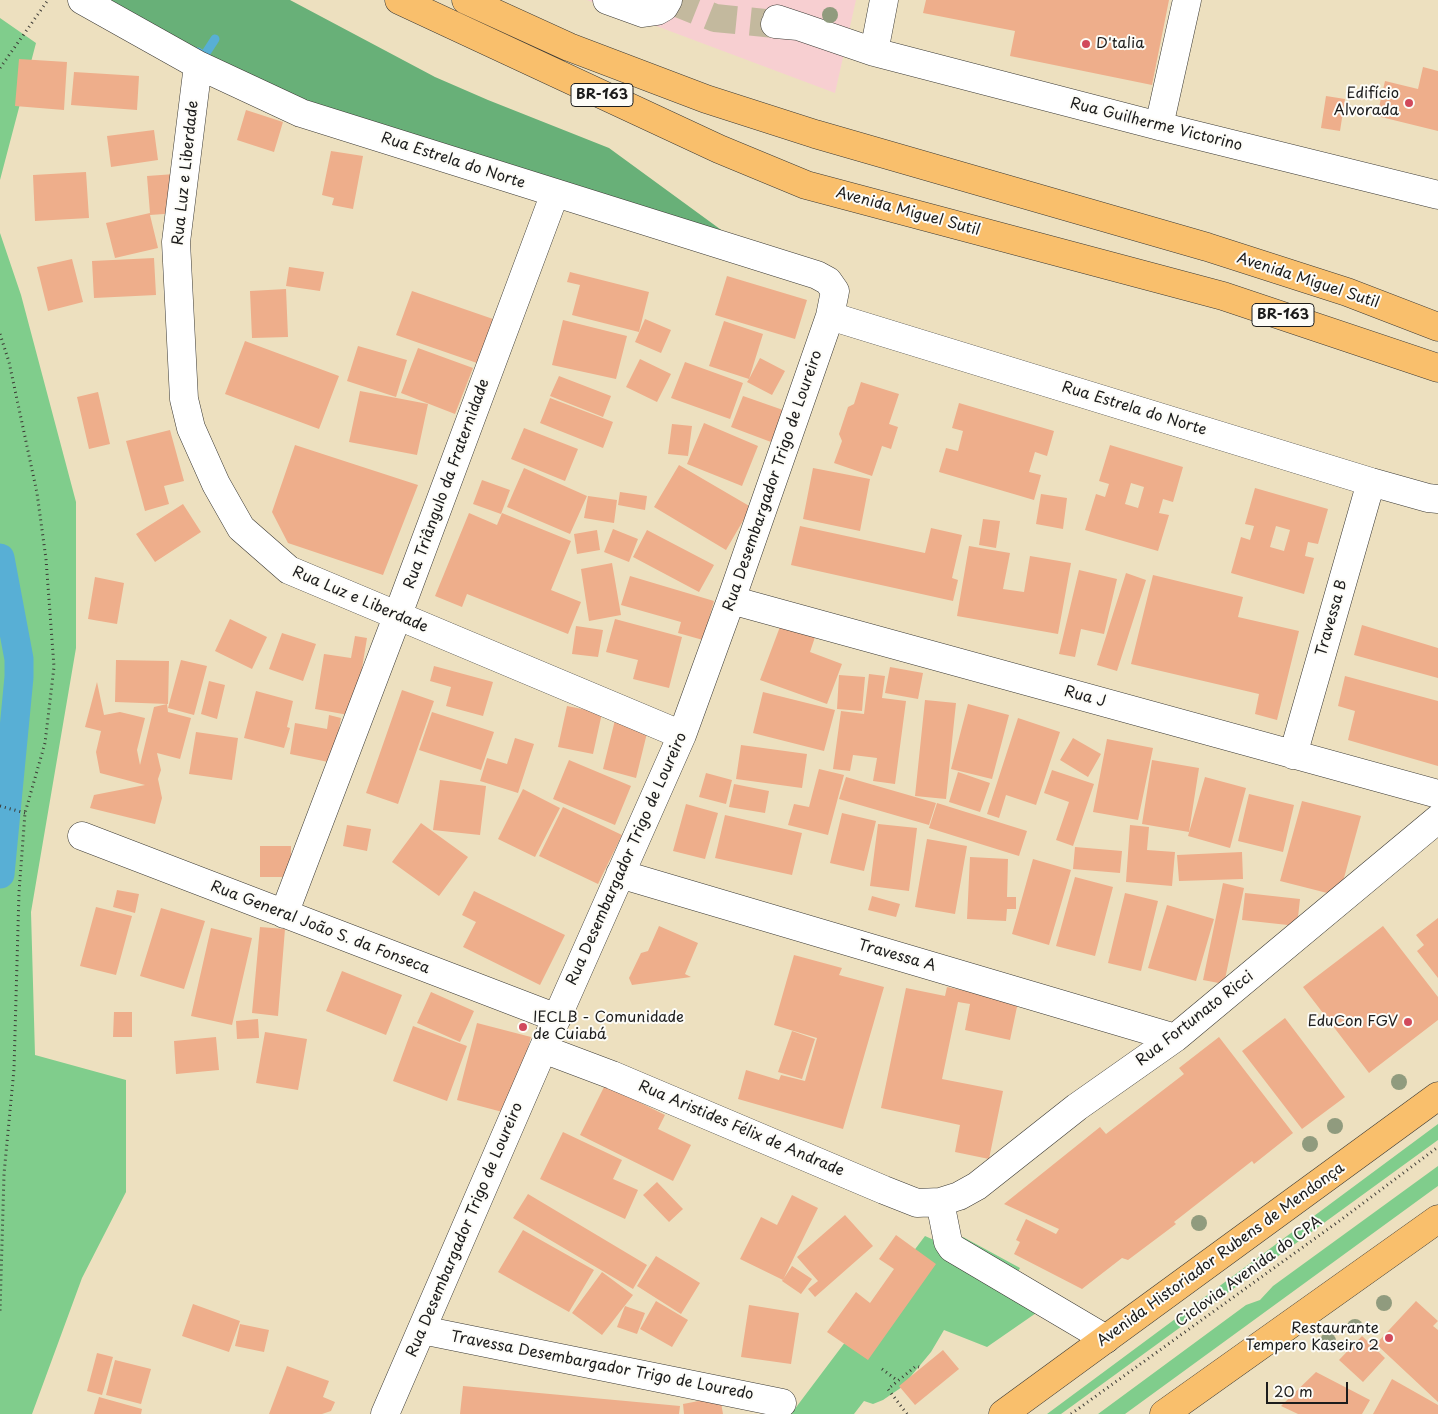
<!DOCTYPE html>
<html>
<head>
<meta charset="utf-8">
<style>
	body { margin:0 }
	#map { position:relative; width:1438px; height:1414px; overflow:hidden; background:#ede0bf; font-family:"Playpen Sans",sans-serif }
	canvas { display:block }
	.scale { position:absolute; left:1266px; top:1382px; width:82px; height:22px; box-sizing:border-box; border:2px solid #1c1c1c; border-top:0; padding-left:6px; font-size:15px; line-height:18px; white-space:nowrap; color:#1c1c1c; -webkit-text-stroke:4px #fdfcf7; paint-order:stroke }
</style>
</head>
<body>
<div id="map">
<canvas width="1438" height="1414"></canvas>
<div class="scale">20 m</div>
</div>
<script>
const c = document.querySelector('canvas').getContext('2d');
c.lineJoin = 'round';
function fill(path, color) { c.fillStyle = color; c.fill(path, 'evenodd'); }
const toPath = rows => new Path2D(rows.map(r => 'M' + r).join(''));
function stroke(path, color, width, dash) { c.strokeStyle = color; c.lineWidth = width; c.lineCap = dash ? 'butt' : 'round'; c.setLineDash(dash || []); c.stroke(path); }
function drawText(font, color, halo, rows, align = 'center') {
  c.font = font + ' "Playpen Sans",sans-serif'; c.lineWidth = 4; c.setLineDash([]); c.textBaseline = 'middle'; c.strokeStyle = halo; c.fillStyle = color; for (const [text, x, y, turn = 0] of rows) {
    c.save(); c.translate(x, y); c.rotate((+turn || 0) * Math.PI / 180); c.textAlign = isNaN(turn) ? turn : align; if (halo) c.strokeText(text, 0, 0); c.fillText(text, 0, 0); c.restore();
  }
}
fill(toPath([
	[587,0,856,0,835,93]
]), '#f7cfd1');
fill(toPath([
	[0,18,36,43,0,180],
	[0,233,21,295,76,502,76,648,31,912,35,1055,126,1080,126,1192,82,1278,32,1414,0,1414],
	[1438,1124,1438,1140,1061,1414,1047,1414],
	[1438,1166,1438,1186,1431,1191,1125,1414,1098,1414,1246,1305,1260,1300,1273,1286],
	[925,1236,952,1248,963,1237,1020,1268,1008,1291,1039,1311,987,1347,944,1330,931,1352,902,1387,883,1400,873,1404,864,1401,854,1414,791,1414]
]), '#80cd8c');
fill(toPath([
	[102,0,290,0,435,77,488,100,609,148,724,232,301,103]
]), '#68b078');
stroke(toPath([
	[198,52,204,56,215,39]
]), '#58afd5', 9);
stroke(toPath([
	[0,558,19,659,19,677,0,874]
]), '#58afd5', 29);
fill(toPath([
	[926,0,1169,0,1152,85,1010,56,1015,31,923,13],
	[19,59,67,62,64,110,15,106],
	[1423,67,1438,71,1438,131,1377,116,1385,81,1418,89],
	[74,72,139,76,137,110,71,105],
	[1326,96,1345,99,1340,131,1321,128],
	[246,110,283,122,274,152,237,140],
	[154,130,158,160,111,167,107,136],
	[331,151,363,156,353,209,332,205,334,198,322,195],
	[86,172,89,218,35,221,33,175],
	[175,174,178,213,150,215,158,248,115,258,106,223,150,213,147,176],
	[154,258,156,295,94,298,92,261],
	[72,259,83,302,48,311,37,267],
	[289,267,324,272,320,291,286,286],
	[570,272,649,292,639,332,572,315,580,285,567,282],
	[727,276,807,300,795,339,715,315],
	[286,289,288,337,252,338,250,291],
	[412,291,493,319,477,363,396,335],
	[645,319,671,330,661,353,635,342],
	[563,320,627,336,616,379,552,365],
	[724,321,763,334,749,379,760,358,785,371,772,395,747,382,749,379,709,366],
	[245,341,339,376,319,429,225,394],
	[358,346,407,360,396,397,347,381],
	[418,348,473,368,455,414,401,393],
	[640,359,671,374,657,402,626,387],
	[685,362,743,383,730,419,671,398],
	[559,376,611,396,603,417,550,396],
	[861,382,899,394,889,424,898,427,891,449,882,446,872,476,834,463,842,441,839,434,848,407,854,404],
	[360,391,428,404,417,455,349,442],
	[98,392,110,444,89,449,77,397],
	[743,396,783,410,771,442,731,427],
	[550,398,613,422,603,448,540,423],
	[959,403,1054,431,1047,456,1035,452,1029,472,1041,475,1034,500,939,472,946,448,958,451,963,431,952,428],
	[704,423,758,446,742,486,687,464],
	[672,424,692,426,688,456,668,454],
	[524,428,578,449,565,481,511,459],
	[170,430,184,481,164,486,169,504,145,511,126,441],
	[295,445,418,485,383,575,288,543,272,512],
	[1110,445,1183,467,1173,502,1163,499,1159,513,1169,515,1158,551,1085,530,1096,494,1105,497,1109,484,1099,481],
	[1131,483,1144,487,1138,508,1125,504],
	[679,465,751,507,726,550,654,507],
	[524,468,587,496,570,534,507,507],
	[813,468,870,479,860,531,803,519],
	[482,480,510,490,501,514,473,504],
	[1255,488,1328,509,1318,544,1308,542,1305,556,1314,558,1304,594,1231,573,1241,537,1250,540,1254,526,1245,524],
	[1276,526,1290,530,1284,551,1270,547],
	[620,492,647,496,645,510,618,505],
	[1041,494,1067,498,1063,529,1036,524],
	[588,496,617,500,614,523,584,518],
	[183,504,201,532,155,562,136,534],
	[469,513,497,525,502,513,571,541,551,590,581,602,568,634,467,594,462,607,435,596],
	[983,519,1000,521,996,548,979,545],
	[800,526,925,553,931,528,962,535,952,578,958,580,953,601,791,565],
	[613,529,638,539,629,562,604,552],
	[597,530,600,550,577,554,574,534],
	[647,530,714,565,699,592,633,557],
	[969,546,1010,553,1003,589,1024,592,1030,556,1071,563,1058,634,957,616],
	[612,563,621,615,589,621,581,569],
	[1079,570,1117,579,1104,634,1081,629,1075,657,1059,654],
	[1126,573,1146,580,1117,671,1097,665],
	[1153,575,1243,597,1238,617,1299,631,1277,720,1255,714,1259,694,1131,664],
	[630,576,714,601,703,640,678,633,681,622,621,605],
	[95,577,124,583,117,624,88,619],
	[230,619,267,637,252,669,215,651],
	[615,619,682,637,669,688,633,679,638,660,606,652],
	[781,624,815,637,810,652,842,664,827,704,760,680],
	[1362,625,1438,648,1438,678,1354,655],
	[576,626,603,630,598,657,572,654],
	[282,633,316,644,303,681,269,669],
	[355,636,367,638,354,716,315,709,324,654,351,658],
	[116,660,169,661,168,704,115,702],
	[181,660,207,666,194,715,168,708],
	[434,666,493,682,483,716,446,706,451,687,430,681],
	[890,667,923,673,918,699,885,693],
	[869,674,885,676,882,698,906,701,895,784,873,781,877,758,853,755,850,771,833,769,841,711,864,714],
	[839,675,865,677,862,711,837,709],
	[1345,676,1438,701,1438,766,1348,740,1355,711,1338,706],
	[209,681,225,685,217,719,201,714],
	[97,682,104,715,120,712,145,718,137,750,140,765,154,707,167,704,168,712,191,718,180,759,157,753,161,770,158,779,162,798,155,824,90,808,94,795,145,785,100,773,96,752,101,731,85,727],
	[402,690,434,701,398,804,366,793],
	[256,691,293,701,287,727,290,728,284,748,244,738],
	[763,692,835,710,824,751,753,733],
	[925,700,956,703,946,799,915,796],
	[968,704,1009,715,992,779,951,769],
	[567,706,602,713,593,754,558,747],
	[432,712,494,732,481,770,419,750],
	[329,715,341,718,333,763,290,754,295,723,327,729],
	[1018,718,1060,732,1036,805,1006,795,999,818,987,814],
	[615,720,648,729,636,778,603,769],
	[196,732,238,738,232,780,189,774],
	[515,738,534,744,518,793,480,781,487,758,507,764],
	[1073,738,1101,754,1088,777,1060,760],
	[1107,739,1153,748,1138,820,1093,812],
	[741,745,807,754,802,788,736,779],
	[569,760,631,786,615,825,553,799],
	[1152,760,1199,768,1189,832,1142,824],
	[819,769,844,775,828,835,788,825,794,804,809,807],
	[1052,770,1094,784,1073,846,1056,840,1069,802,1044,793],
	[958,772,990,783,980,812,949,802],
	[706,773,732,780,726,804,699,797],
	[846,777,936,803,929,825,839,799],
	[1205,777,1246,788,1230,848,1188,836],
	[440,780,486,786,480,835,433,830],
	[734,784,769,791,765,813,729,807],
	[523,789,560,808,535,857,498,839],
	[1249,794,1294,805,1283,852,1238,841],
	[1302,801,1361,816,1339,896,1280,881],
	[937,803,1027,831,1019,856,929,828],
	[686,804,718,813,705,859,673,851],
	[563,807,622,835,598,884,539,856],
	[842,813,876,821,864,871,830,863],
	[725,815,802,833,792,875,715,858],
	[421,823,468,857,439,896,392,862],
	[878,824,917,828,909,891,870,886],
	[347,825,371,829,367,851,343,846],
	[1130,825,1149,827,1147,850,1175,852,1172,886,1126,882],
	[927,839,967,846,955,914,915,907],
	[260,846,291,846,291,877,260,877],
	[1075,847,1122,851,1120,873,1073,869],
	[1242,852,1243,879,1179,881,1177,855],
	[970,857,1008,859,1007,897,1016,897,1016,909,1007,909,1006,921,967,919],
	[1033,859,1071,870,1049,945,1012,934],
	[1075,877,1113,887,1095,956,1056,946],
	[1223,883,1244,888,1224,984,1203,980],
	[117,890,139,894,135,913,113,907],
	[474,891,565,935,540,985,463,947,476,922,462,915],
	[1125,893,1158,901,1141,971,1108,963],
	[1245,893,1300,899,1297,926,1242,920],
	[872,896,900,904,896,917,868,910],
	[1167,905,1214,919,1196,981,1148,968],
	[96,907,132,916,116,975,80,966],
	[161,908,205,921,184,989,140,976],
	[1438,918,1438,978,1417,951,1424,945,1416,935],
	[659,926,698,943,685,974,691,977,632,985,629,978,641,953,648,951],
	[1383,926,1438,997,1438,1020,1369,1073,1303,987],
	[260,927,285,929,278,1016,252,1013],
	[211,928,252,938,232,1025,191,1016],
	[794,955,842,968,839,975,884,987,843,1129,738,1099,746,1070,779,1080,781,1075,805,1081,817,1038,774,1025],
	[342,971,402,995,386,1035,326,1011],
	[947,987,1018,1002,1010,1040,965,1030,970,1004,958,1002,942,1079,1003,1091,989,1159,955,1152,960,1125,881,1108,906,988,945,996],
	[431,992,474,1011,460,1042,417,1023],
	[114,1012,132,1012,132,1037,113,1037],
	[1285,1018,1345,1097,1302,1129,1242,1051],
	[258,1019,259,1038,237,1039,236,1021],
	[477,1023,531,1037,510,1114,457,1100],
	[413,1026,467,1046,447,1101,393,1081],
	[792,1031,815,1039,802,1079,778,1072],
	[265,1032,307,1039,298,1090,256,1083],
	[216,1037,219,1070,176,1074,174,1041],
	[1219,1037,1293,1133,1254,1164,1252,1161,1174,1222,1176,1224,1128,1260,1122,1258,1082,1289,1014,1254,1020,1242,1016,1240,1026,1219,1056,1234,1059,1229,1004,1204,1100,1127,1106,1134,1184,1074,1179,1068],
	[605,1085,665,1115,658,1129,691,1145,673,1181,580,1135],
	[563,1132,622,1160,613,1179,638,1190,625,1219,540,1179],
	[657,1182,683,1209,669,1222,643,1195],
	[528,1194,647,1265,633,1289,513,1218],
	[792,1195,818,1208,783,1280,740,1259,761,1217,777,1225],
	[845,1215,873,1246,815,1297,808,1289,818,1281,797,1257],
	[523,1230,594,1270,569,1312,498,1272],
	[896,1235,936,1264,868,1360,827,1332,856,1292,870,1303,894,1269,879,1259],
	[656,1256,700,1283,681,1314,637,1286],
	[792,1266,812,1279,801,1294,782,1281],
	[602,1272,633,1295,602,1335,572,1313],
	[656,1301,688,1320,672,1347,640,1329],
	[1416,1301,1438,1321,1433,1326,1438,1330,1438,1402,1376,1344],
	[193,1304,240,1321,229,1352,182,1336],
	[749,1305,799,1313,791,1364,741,1357],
	[625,1306,645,1313,637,1334,617,1327],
	[240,1324,269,1330,264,1352,235,1346],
	[1362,1336,1385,1358,1363,1382,1339,1360],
	[943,1350,959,1369,915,1405,899,1386],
	[97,1353,113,1357,102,1395,87,1391],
	[115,1360,151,1369,141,1404,106,1395],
	[287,1366,329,1381,323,1397,335,1402,331,1411,322,1414,269,1414],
	[1316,1372,1370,1400,1362,1414,1298,1414,1281,1406],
	[1392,1379,1438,1405,1438,1414,1373,1414],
	[463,1386,680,1406,679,1414,460,1414],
	[99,1397,142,1409,141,1414,94,1414],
	[720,1397,723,1414,684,1414,683,1404]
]), '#eeae8b');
stroke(toPath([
	[670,0,715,18,775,24]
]), '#c3b99e', 28, [28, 14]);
const minor = toPath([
	[82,0,198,65,301,113,817,275,828,281,835,291,830,316,731,600,682,735,543,1049,385,1414],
	[607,0,643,13,657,11,664,7,668,0],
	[775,24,798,26,777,19],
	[798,26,874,52,1159,126,1438,195],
	[874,52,884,0],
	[198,65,176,242,184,399,191,428,216,484,241,528,289,570,682,735],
	[1159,126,1187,0],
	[830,316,1371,482,1428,498,1438,499],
	[731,600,1438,794],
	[1293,755,1371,482],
	[82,836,557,1018],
	[620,874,1175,1038],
	[284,914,397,617,555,193],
	[543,1049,612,1075,884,1190,917,1203,940,1202,959,1196,977,1186,1077,1107,1175,1038,1438,819],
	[940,1202,948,1242,952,1248,1106,1339],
	[422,1330,782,1403]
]);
const major = toPath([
	[1003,1414,1438,1096],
	[1164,1414,1438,1219]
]);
const highway = toPath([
	[399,0,719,149,806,185,1223,296,1438,368],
	[466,0,569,47,706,99,815,134,1207,247,1347,292,1438,327]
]);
stroke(minor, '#3b3934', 29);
stroke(major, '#3b3934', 29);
stroke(highway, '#3b3934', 29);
stroke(toPath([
	[0,68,48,0],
	[0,334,9,362,37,493,46,559,54,667,45,743,25,813,19,892,14,1069,4,1174,0,1312],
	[0,806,25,813],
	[882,1369,898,1381],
	[907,1414,888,1389,916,1366,919,1367],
	[1071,1414,1342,1219,1438,1147]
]), '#3b3934', 3, [1, 4]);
stroke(minor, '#fff', 28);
stroke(major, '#f9bf6c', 28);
stroke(highway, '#f9bf6c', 28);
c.fillStyle = '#909b7e';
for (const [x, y] of [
	[830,15],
	[1399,1082],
	[1335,1126],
	[1310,1144],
	[1199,1223],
	[1384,1303],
	[1355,1327],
	[1328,1341]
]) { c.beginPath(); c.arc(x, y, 8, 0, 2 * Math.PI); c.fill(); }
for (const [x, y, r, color] of [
	[1086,44,5,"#d1495b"],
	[1409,103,5,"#d1495b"],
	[1408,1022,5,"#d1495b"],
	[523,1027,5,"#d1495b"],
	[1389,1338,5,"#d1495b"]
]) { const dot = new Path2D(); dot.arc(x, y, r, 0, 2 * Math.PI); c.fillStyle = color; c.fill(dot); stroke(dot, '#fdfcf7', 2); }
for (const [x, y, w] of [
	[602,95,62],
	[1283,315,62]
]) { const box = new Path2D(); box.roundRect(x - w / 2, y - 11.5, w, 23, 4); c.fillStyle = '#fdfcf7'; c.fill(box); stroke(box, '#1c1c1c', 1); }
drawText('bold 14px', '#1c1c1c', null, [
	["BR-163",602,95],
	["BR-163",1283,315]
]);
drawText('15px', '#1c1c1c', '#fdfcf7', [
	["D'talia",1096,44,"left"],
	["Edifício",1399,94],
	["Alvorada",1399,111],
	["IECLB - Comunidade",533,1018,"left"],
	["de Cuiabá",533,1035,"left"],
	["EduCon FGV",1398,1022],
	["Restaurante",1379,1329],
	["Tempero Kaseiro 2",1379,1346]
], 'right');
drawText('15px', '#1c1c1c', '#fdfcf7', [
	["Rua Guilherme Victorino",1156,125,14],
	["Rua Estrela do Norte",453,161,18],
	["Rua Luz e Liberdade",186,173,-84],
	["Avenida Miguel Sutil",908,212,15],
	["Avenida Miguel Sutil",1308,281,18],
	["Rua Estrela do Norte",1134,409,17],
	["Rua Desembargador Trigo de Loureiro",773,481,-71],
	["Rua Triângulo da Fraternidade",447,484,-70],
	["Rua Luz e Liberdade",360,600,23],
	["Travessa B",1332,618,-74],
	["Rua J",1085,697,15],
	["Rua Desembargador Trigo de Loureiro",627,859,-66],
	["Rua General João S. da Fonseca",320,928,21],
	["Travessa A",897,956,16],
	["Rua Fortunato Ricci",1195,1019,-38],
	["Rua Aristides Félix de Andrade",741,1129,23],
	["Rua Desembargador Trigo de Loureiro",465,1230,-67],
	["Avenida Historiador Rubens de Mendonça",1221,1255,-36],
	["Ciclovia Avenida do CPA",1249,1272,-36],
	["Travessa Desembargador Trigo de Louredo",602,1366,11]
]);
</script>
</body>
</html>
